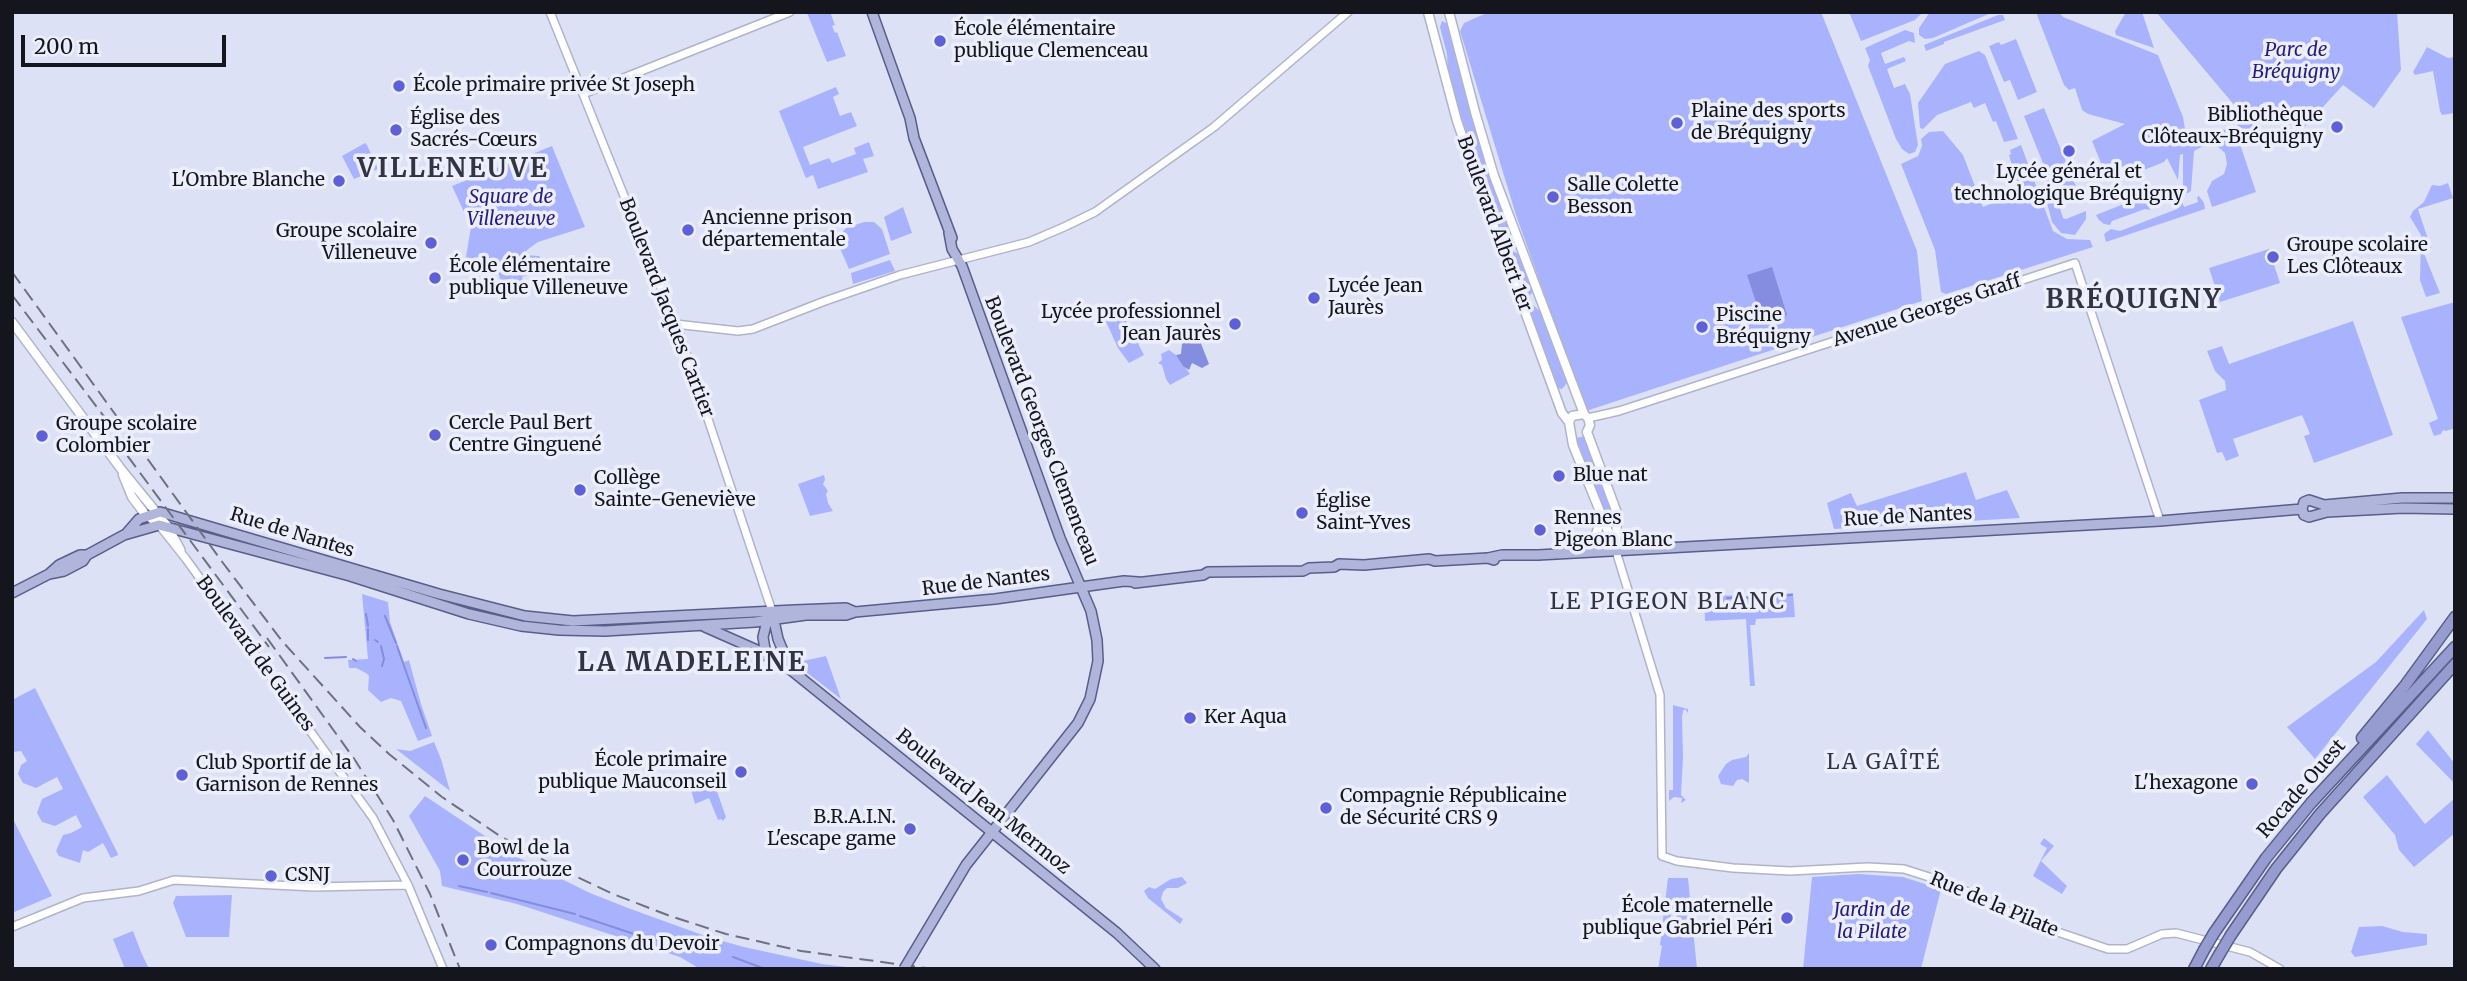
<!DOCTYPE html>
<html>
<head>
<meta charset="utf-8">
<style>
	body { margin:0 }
	#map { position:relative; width:2467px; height:981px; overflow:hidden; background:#dde1f6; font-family:Merriweather,serif }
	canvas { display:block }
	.frame { position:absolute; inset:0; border:14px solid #15161d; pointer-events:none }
	.scale { position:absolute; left:21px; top:35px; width:205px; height:32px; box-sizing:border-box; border:4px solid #15161d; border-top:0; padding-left:9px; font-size:21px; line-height:24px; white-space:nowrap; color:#15161d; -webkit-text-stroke:5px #eceffb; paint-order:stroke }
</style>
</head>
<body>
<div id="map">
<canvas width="2467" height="981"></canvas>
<div class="frame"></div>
<div class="scale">200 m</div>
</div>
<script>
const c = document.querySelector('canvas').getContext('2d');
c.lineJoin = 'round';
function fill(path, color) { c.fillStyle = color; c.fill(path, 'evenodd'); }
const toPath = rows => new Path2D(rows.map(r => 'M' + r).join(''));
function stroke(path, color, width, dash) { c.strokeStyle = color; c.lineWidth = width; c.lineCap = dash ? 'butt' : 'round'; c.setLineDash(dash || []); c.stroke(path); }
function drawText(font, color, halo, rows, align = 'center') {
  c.font = font + ' Merriweather,serif'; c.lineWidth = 7; c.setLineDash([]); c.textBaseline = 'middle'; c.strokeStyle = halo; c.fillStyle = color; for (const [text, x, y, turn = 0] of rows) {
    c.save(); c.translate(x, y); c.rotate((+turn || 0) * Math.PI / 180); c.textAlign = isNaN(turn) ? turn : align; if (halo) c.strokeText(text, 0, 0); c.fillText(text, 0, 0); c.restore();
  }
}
fill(toPath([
	[830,12,835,25,832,26,835,33,837,32,846,56,827,62,807,13],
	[1489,12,1821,12,1917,251,1922,301,1586,411,1516,215,1460,31,1464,23],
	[1849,12,1923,12,1915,20,1861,41],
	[1930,12,1991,12,1991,13,1933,38,1925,39,1919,35,1919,28],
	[2039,12,2059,12,2063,17,2158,55,2183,117,2186,135,2235,128,2241,121,2240,112,2156,12,2397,12,2401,70,2374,108,2343,85,2302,130,2264,102,2257,110,2254,132,2239,141,2256,192,2212,207,2207,191,2212,181,2224,174,2227,164,2225,153,2217,146,2205,145,2194,151,2191,191,2188,193,2186,193,2183,188,2183,154,2180,155,2178,180,2167,158,2164,162,2139,172,2130,164,2121,167,2101,163,2092,141,2125,124,2088,114,2082,110,2075,88,2069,90,2064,85,2037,15],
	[2126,12,2142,12,2154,48,2116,35,2115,31],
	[1998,15,2003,15,2005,20,1944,42,1944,44,1926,51,1924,45],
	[1442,21,1448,24,1476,130,1513,236,1512,241,1508,244,1503,240,1476,165,1448,73,1447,54,1440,27],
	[1905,30,1914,33,1915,43,1909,41,1881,53,1885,64,1904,57,1906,61,1887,69,1894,88,1905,84,1910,94,1918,145,1915,152,1909,154,1902,149,1896,139,1868,66,1870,60,1865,48],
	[2016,39,2037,92,2018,100,2010,80,2004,82,1989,46,1999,42,2001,45],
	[2427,47,2448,58,2455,57,2455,113,2442,115,2440,111,2433,71,2415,75,2413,72],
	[1979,51,1985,55,2018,139,2004,142,1996,121,1993,122,1985,103,1974,108,1971,102,1958,107,1937,115,1923,129,1920,128,1918,103,1945,64],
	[836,87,839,94,833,97,840,116,851,112,857,126,803,147,810,165,829,158,832,163,856,154,854,148,869,142,874,156,863,159,868,172,818,189,813,175,806,178,805,176,779,111],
	[2044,108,2081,199,2076,201,2062,185,2056,182,2043,181,2039,171,2045,168,2024,116],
	[1943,131,1963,155,1983,207,2003,199,2002,193,2018,187,2009,155,2011,154,2010,150,2021,145,2053,231,2067,239,2090,240,2093,247,1946,294,1941,292,1935,250,1901,164,1918,156,1922,146,1921,139,1929,132],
	[365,143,367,145,378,169,354,179,342,156],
	[552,146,585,227,538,242,527,250,524,255,539,256,550,268,522,277,524,285,516,287,513,278,501,282,495,262,467,271,464,269,471,227,452,186],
	[2448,183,2453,198,2418,209,2431,248,2423,251,2440,293,2426,297,2420,280,2421,235,2410,217,2413,211,2424,202,2432,185,2440,186],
	[2051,184,2056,185,2061,193,2062,197,2058,202,2063,218,2066,219,2086,211,2086,219,2075,235,2061,233,2052,222,2043,188],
	[2154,192,2156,198,2147,202,2150,210,2145,209,2112,221,2110,225,2104,224,2099,220,2096,215],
	[2199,196,2204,203,2205,209,2106,242,2104,234,2111,229,2120,231,2177,209,2178,207,2174,205,2182,202,2184,207,2198,202,2197,197],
	[903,207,912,233,891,241,884,217],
	[864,222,874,222,882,229,890,254,849,269,839,246,840,235,846,228],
	[2269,249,2280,283,2220,302,2209,268],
	[1513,251,1520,255,1533,291,1529,297,1523,295,1509,258],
	[890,260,895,271,853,284,851,273],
	[2455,302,2455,428,2446,431,2443,430,2441,434,2434,436,2429,423,2438,419,2401,317],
	[1117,303,1144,355,1129,363,1118,348,1101,311],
	[1533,305,1541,312,1566,378,1567,383,1562,389,1557,388,1529,312],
	[2353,321,2393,435,2314,463,2304,436,2310,434,2302,415,2233,439,2239,456,2226,461,2222,452,2217,453,2199,400,2226,390,2225,381,2215,371,2207,351,2222,346,2229,364],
	[1169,350,1176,355,1190,374,1170,385,1166,379,1162,365,1158,363,1162,360,1161,354],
	[1585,436,1614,514,1611,530,1576,438],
	[1966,472,1976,500,2007,490,2020,518,1834,529,1827,503,1851,493,1857,506],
	[824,475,825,480,823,484,828,491,826,494,828,503,833,511,810,516,798,484],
	[1793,593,1795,617,1756,619,1755,625,1750,625,1755,686,1750,686,1746,619,1705,621,1704,595,1757,596],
	[362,594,388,602,390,622,404,662,409,660,421,704,432,736,418,741,401,701,391,698,381,702,368,690,369,676,366,673,356,668,349,668,348,660,368,659],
	[2424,610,2427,619,2315,759,2287,727,2376,662],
	[826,656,841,699,797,665,803,661],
	[35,688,118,854,118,855,111,858,103,843,88,852,83,850,80,863,59,856,56,851,63,835,71,833,82,827,76,815,55,826,42,822,37,813,42,799,63,789,57,777,36,788,23,783,18,774,21,765,27,761,21,751,12,752,12,700],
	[1673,705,1688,709,1688,713,1685,709,1683,711,1682,718,1683,757,1681,795,1686,800,1681,803,1682,798,1674,797,1669,801,1669,790,1673,790],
	[2428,730,2455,764,2455,784,2416,744],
	[434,742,441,759,450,791,396,749,410,751],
	[1749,753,1749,783,1742,779,1737,780,1733,786,1721,784,1718,776,1726,764,1732,760,1746,757],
	[2387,775,2425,824,2455,798,2455,833,2414,867,2399,850,2395,835,2363,797],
	[713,780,726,817,723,821,721,819,718,820,709,798,695,804,690,786],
	[425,796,515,856,590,893,628,908,708,937,744,947,822,964,863,969,700,969,680,957,517,904,442,886,440,871,409,816],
	[12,817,52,896,12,913],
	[2044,838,2054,846,2041,861,2067,886,2062,894,2033,876,2047,848,2040,844],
	[1858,874,1903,877,1941,889,1921,969,1803,969,1812,877],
	[1182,877,1187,883,1178,888,1167,888,1163,892,1161,899,1166,908,1183,919,1180,924,1148,898,1144,891,1149,887,1155,889,1171,879],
	[1668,878,1688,878,1697,969,1662,969,1661,966,1660,969,1658,969,1662,946,1660,945,1662,930,1678,929,1676,908,1670,909,1672,926,1662,927],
	[232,895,229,937,186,937,173,903,176,896],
	[2382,926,2403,932,2427,934,2427,945,2355,957,2351,952,2359,927],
	[133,931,141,952,149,969,125,969,113,939]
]), '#a9b3fd');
fill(toPath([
	[1772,267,1787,315,1763,323,1747,275],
	[1198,336,1209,364,1202,368,1192,363,1189,370,1183,366,1176,355,1181,354,1182,344]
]), '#848ddf');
stroke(toPath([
	[1727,598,1737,598],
	[1744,598,1792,595],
	[366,614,368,626],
	[385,616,396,643],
	[368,629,368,640],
	[375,640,378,642],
	[381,646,384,659,382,666],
	[397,646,426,728],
	[325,658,346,657],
	[353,659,356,661],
	[459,886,487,892],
	[491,893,575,914],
	[580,916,646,938,668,941],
	[733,957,765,969]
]), '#848ddf', 2);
const tertiary = toPath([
	[550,12,680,335,772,611],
	[583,94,790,12],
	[675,324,738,331,753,329,825,301,900,275,1029,242,1064,227,1095,212,1214,127,1348,12],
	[1588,418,1619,411,2075,263,2160,521],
	[159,525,186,559,373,818,408,885,443,969],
	[169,528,181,550],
	[1616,551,1660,695,1662,856,1677,861,1733,868,1790,871,1868,867,1904,869,1951,884,2037,925,2108,949,2127,949,2162,934,2176,933,2250,952,2280,969],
	[12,927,83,898,139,891,174,880,314,887,408,885]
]);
const secondary = toPath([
	[1428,12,1457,121,1485,202,1562,413,1569,422,1573,445,1616,551],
	[1449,12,1475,112,1494,176,1584,414],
	[12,322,121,469,169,528],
	[1569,422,1572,416,1584,414,1588,418,1590,425,1587,432],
	[1587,432,1617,513,1616,548],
	[123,475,132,497,144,513,159,525],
	[1574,553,1590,543,1596,534,1599,526,1599,516]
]);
const primary = toPath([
	[872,12,910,118,914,138,952,238],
	[2302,509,2304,502,2309,500,2324,505,2402,498,2455,498],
	[2302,509,2304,515,2309,517,2327,512,2403,508,2455,509],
	[126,534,139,519,160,512,439,594,525,616,573,621,795,610,846,608,855,612],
	[1488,558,1502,555,1538,555,2160,521,2302,509],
	[49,574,59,565,80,555,87,555,124,535,159,525,350,576,469,614,521,626,559,630,605,631,755,622,806,615,846,615,855,612,995,599,1124,581,1138,582],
	[1135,583,1203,575,1208,572,1303,571,1309,568,1334,567,1339,564,1364,565,1429,559,1435,561,1488,558,1494,560],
	[12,593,49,574,64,571,83,561,87,555],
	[773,616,778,639,791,670,1117,933,1155,969],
	[768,617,763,637,765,649,770,656],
	[705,627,757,650,791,670],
	[913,954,966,865,1078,723,1090,699,1098,661,1097,640,1091,611,1060,538,962,266,952,249,949,233]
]);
const trunk = toPath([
	[2362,738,2404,687,2455,617],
	[2214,933,2266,858,2311,803,2455,647],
	[2231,935,2276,869,2320,814,2455,664],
	[2194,969,2204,950],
	[2211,969,2219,955]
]);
stroke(tertiary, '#b1b4c8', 10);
stroke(secondary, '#b1b4c8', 11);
stroke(primary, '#585e89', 12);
stroke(trunk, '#585e89', 13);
stroke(tertiary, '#fff', 7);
stroke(secondary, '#fff', 8);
stroke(primary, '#b0b5db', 9);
stroke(trunk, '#969ccf', 10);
stroke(toPath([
	[12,272,223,563,282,641,360,727,389,754,442,797,500,836,556,867,613,894,670,916,726,934,801,951,933,969],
	[12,295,124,443],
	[115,439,269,647],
	[267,638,355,760,393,820,430,894,460,969]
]), '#6e717e', 2, [14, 7]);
const primaryBridge = toPath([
	[904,969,913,954]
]);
const trunkBridge = toPath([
	[2204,950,2214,933],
	[2219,955,2231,935]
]);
stroke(primaryBridge, '#585e89', 12, []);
stroke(trunkBridge, '#585e89', 13, []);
stroke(primaryBridge, '#b0b5db', 9);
stroke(trunkBridge, '#969ccf', 10);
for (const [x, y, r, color] of [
	[940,41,7,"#5e60d8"],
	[399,86,7,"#5e60d8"],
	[1677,123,7,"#5e60d8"],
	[2337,127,7,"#5e60d8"],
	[396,130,7,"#5e60d8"],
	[2069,151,7,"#5e60d8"],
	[339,181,7,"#5e60d8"],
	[1553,197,7,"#5e60d8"],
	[688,230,7,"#5e60d8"],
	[431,243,7,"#5e60d8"],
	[2273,257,7,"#5e60d8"],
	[435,278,7,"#5e60d8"],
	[1314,298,7,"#5e60d8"],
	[1235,324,7,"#5e60d8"],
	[1702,327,7,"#5e60d8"],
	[435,435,7,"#5e60d8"],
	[42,436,7,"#5e60d8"],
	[1559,476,7,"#5e60d8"],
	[580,490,7,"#5e60d8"],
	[1302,513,7,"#5e60d8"],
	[1540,530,7,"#5e60d8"],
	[1190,718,7,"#5e60d8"],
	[741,772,7,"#5e60d8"],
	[182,775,7,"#5e60d8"],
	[2252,784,7,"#5e60d8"],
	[1326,808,7,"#5e60d8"],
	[910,829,7,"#5e60d8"],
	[463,860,7,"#5e60d8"],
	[271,876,7,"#5e60d8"],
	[1787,918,7,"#5e60d8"],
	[491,945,7,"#5e60d8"]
]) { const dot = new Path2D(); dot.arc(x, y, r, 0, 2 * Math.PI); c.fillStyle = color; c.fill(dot); stroke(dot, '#eceffb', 2.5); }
drawText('19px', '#15161d', '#eceffb', [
	["École élémentaire",954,30],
	["publique Clemenceau",954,52],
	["École primaire privée St Joseph",413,86],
	["Plaine des sports",1691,112],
	["de Bréquigny",1691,134],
	["Bibliothèque",2323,116,"right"],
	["Clôteaux-Bréquigny",2323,138,"right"],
	["Église des",410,119],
	["Sacrés-Cœurs",410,141],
	["Lycée général et",2069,173,"center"],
	["technologique Bréquigny",2069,195,"center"],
	["L'Ombre Blanche",325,181,"right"],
	["Salle Colette",1567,186],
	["Besson",1567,208],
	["Ancienne prison",702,219],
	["départementale",702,241],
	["Groupe scolaire",417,232,"right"],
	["Villeneuve",417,254,"right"],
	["Groupe scolaire",2287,246],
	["Les Clôteaux",2287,268],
	["École élémentaire",449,267],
	["publique Villeneuve",449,289],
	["Lycée Jean",1328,287],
	["Jaurès",1328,309],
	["Lycée professionnel",1221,313,"right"],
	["Jean Jaurès",1221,335,"right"],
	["Piscine",1716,316],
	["Bréquigny",1716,338],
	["Cercle Paul Bert",449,424],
	["Centre Ginguené",449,446],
	["Groupe scolaire",56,425],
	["Colombier",56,447],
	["Blue nat",1573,476],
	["Collège",594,479],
	["Sainte-Geneviève",594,501],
	["Église",1316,502],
	["Saint-Yves",1316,524],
	["Rennes",1554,519],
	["Pigeon Blanc",1554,541],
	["Ker Aqua",1204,718],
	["École primaire",727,761,"right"],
	["publique Mauconseil",727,783,"right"],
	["Club Sportif de la",196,764],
	["Garnison de Rennes",196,786],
	["L'hexagone",2238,784,"right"],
	["Compagnie Républicaine",1340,797],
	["de Sécurité CRS 9",1340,819],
	["B.R.A.I.N.",896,818,"right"],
	["L'escape game",896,840,"right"],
	["Bowl de la",477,849],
	["Courrouze",477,871],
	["CSNJ",285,876],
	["École maternelle",1773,907,"right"],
	["publique Gabriel Péri",1773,929,"right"],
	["Compagnons du Devoir",505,945]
], 'left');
drawText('italic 19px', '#271d7c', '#eceffb', [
	["Parc de",2296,51],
	["Bréquigny",2296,73],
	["Square de",511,198],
	["Villeneuve",511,220],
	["Jardin de",1872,911],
	["la Pilate",1872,933]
]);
drawText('19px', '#15161d', '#eceffb', [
	["Boulevard Albert 1er",1494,224,70],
	["Boulevard Jacques Cartier",666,308,69],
	["Avenue Georges Graff",1927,311,-18],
	["Boulevard Georges Clemenceau",1041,431,69],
	["Rue de Nantes",1908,517,-3],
	["Rue de Nantes",292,533,17],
	["Rue de Nantes",986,582,-7],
	["Boulevard de Guines",255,654,54],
	["Rocade Ouest",2302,789,-49],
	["Boulevard Jean Mermoz",983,802,39],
	["Rue de la Pilate",1994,905,23]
]);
c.letterSpacing = '2px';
drawText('21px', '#323444', '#eceffb', [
	["LA GAÎTÉ",1884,763]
]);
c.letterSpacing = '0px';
c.letterSpacing = '2px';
drawText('23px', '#323444', '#eceffb', [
	["LE PIGEON BLANC",1668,602]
]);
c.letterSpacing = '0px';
c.letterSpacing = '2px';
drawText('bold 26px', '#323444', '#eceffb', [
	["VILLENEUVE",453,170],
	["BRÉQUIGNY",2134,301],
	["LA MADELEINE",692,664]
]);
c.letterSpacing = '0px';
</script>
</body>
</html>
